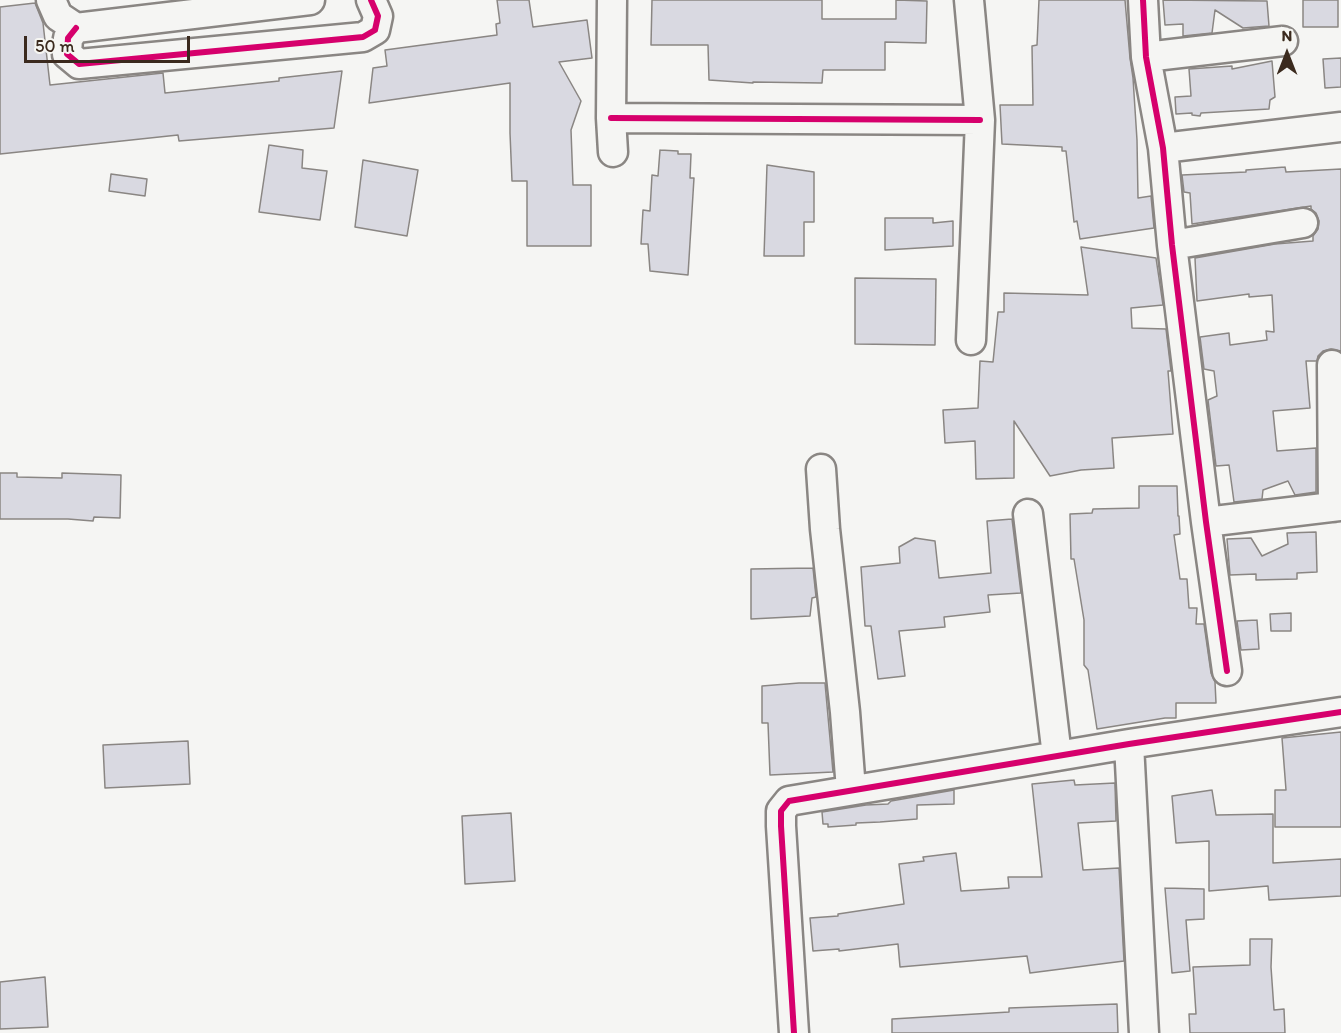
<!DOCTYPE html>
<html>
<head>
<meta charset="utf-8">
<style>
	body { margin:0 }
	#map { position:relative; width:1341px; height:1033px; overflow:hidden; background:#f5f5f3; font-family:Itim,sans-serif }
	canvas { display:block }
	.north { position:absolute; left:1257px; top:24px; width:60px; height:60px; -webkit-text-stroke:4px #f6f6f2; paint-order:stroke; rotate:0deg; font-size:16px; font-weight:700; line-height:24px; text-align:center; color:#3b2a1e }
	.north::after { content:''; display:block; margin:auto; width:21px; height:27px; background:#3b2a1e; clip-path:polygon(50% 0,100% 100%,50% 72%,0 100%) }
	.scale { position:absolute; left:24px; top:36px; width:166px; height:27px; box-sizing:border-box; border:3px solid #3b2a1e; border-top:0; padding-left:8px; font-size:18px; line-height:21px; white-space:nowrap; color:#3b2a1e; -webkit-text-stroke:4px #f6f6f2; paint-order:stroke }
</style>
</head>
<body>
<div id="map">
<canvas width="1341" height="1033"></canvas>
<div class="north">N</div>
<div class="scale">50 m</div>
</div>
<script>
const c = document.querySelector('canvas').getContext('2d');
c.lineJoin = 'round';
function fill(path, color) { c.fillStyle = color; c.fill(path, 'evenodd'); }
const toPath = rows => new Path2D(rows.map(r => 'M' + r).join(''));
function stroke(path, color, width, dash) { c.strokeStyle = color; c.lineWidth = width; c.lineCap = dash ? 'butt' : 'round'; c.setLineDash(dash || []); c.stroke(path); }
const building = toPath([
	[497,0,529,0,533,27,587,20,592,58,559,62,581,101,571,130,573,185,591,185,591,246,527,246,527,181,512,181,510,133,510,83,369,103,373,68,387,66,385,50,497,35,496,24,500,23,497,0],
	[652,0,822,0,822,19,896,19,896,0,927,1,926,43,885,42,885,70,823,70,822,83,753,82,753,83,709,80,708,45,651,45,652,0],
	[1039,0,1125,0,1130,58,1133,78,1137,140,1138,198,1151,196,1154,228,1080,239,1077,221,1074,222,1066,151,1062,151,1062,147,1002,144,1000,105,1033,105,1032,46,1037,45,1039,0],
	[1163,0,1267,1,1269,26,1243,28,1215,10,1212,33,1183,36,1183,24,1165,25,1163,0],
	[1303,0,1338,0,1338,27,1303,27,1303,0],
	[35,3,43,23,50,85,163,73,165,93,279,81,279,78,342,71,334,128,179,141,178,135,0,154,0,7,35,3],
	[1341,58,1341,87,1325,88,1323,59,1341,58],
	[1272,61,1275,97,1270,100,1269,109,1201,113,1200,116,1192,115,1192,113,1176,114,1175,97,1191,96,1189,69,1232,66,1232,69,1272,61],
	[269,145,303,150,302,168,327,171,320,220,259,212,269,145],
	[660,150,678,151,678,154,691,154,690,178,694,178,688,275,650,271,648,244,641,244,643,210,650,211,652,175,658,176,660,150],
	[363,160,418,170,407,236,355,227,363,160],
	[767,165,814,172,814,222,804,222,804,256,764,256,767,165],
	[1285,167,1286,172,1341,169,1341,351,1331,349,1323,351,1318,356,1317,361,1306,361,1310,408,1273,411,1277,451,1316,448,1316,492,1295,495,1288,481,1263,490,1262,499,1234,502,1229,465,1216,466,1208,400,1217,396,1214,371,1204,369,1200,337,1229,333,1230,345,1267,340,1266,331,1274,332,1272,295,1249,297,1249,294,1197,301,1195,258,1275,244,1313,241,1313,236,1318,229,1319,221,1316,213,1311,209,1311,206,1192,224,1190,193,1184,192,1182,175,1246,172,1246,170,1285,167],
	[111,174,147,179,145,196,109,191,111,174],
	[885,218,933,218,933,223,953,221,953,246,885,250,885,218],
	[1081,247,1156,258,1163,305,1131,308,1132,328,1166,329,1171,371,1168,371,1173,434,1112,438,1114,468,1081,470,1050,476,1014,421,1014,478,976,479,975,441,945,443,943,410,978,408,980,361,993,362,998,312,1004,312,1004,293,1088,295,1081,247],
	[855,278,936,279,935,345,855,344,855,278],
	[0,473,17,473,17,477,62,478,62,473,121,475,120,518,94,517,93,521,68,519,0,519,0,473],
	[1139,486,1177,486,1178,516,1179,516,1180,534,1174,535,1180,579,1187,579,1189,608,1197,608,1196,624,1204,624,1211,673,1215,682,1216,703,1176,703,1176,718,1165,718,1097,729,1088,670,1084,665,1084,620,1074,559,1071,559,1070,514,1092,513,1093,509,1139,508,1139,486],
	[1012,519,1021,593,988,595,990,612,944,617,945,627,899,631,905,676,878,679,871,626,865,626,861,567,900,563,899,547,915,538,935,541,939,578,991,573,987,521,1012,519],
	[1316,532,1317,572,1297,573,1297,579,1256,580,1256,574,1230,575,1227,539,1251,538,1262,556,1288,544,1287,533,1316,532],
	[813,568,816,597,812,598,810,616,751,619,751,569,813,568],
	[1291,613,1291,631,1271,631,1270,614,1291,613],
	[1257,620,1259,649,1241,650,1237,621,1257,620],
	[799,683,825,683,833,772,770,775,768,723,762,723,762,686,799,683],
	[1341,732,1341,827,1275,827,1275,790,1286,790,1282,738,1341,732],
	[188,741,190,784,105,788,103,745,188,741],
	[1074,780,1075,785,1115,783,1116,821,1078,823,1083,870,1119,868,1124,961,1030,973,1027,956,900,967,898,944,839,951,839,949,813,951,810,918,838,916,838,914,904,904,899,864,924,861,923,857,956,853,961,891,1009,888,1008,877,1042,877,1032,784,1074,780],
	[954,790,954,804,917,805,917,819,880,822,856,823,856,825,828,827,828,824,823,824,822,812,866,805,888,804,891,801,954,790],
	[1212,790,1216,815,1273,814,1273,863,1341,859,1341,896,1269,900,1268,886,1209,891,1209,841,1176,843,1172,796,1212,790],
	[511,813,515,881,465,884,462,816,511,813],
	[1165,888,1204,889,1204,919,1186,920,1190,971,1172,973,1165,888],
	[1250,939,1272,939,1271,967,1274,1010,1284,1009,1285,1033,1190,1033,1189,1014,1196,1014,1193,967,1250,965,1250,939],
	[45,977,48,1027,0,1029,0,982,45,977],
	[1117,1004,1118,1033,892,1033,892,1019,1009,1012,1009,1008,1117,1004]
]);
fill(building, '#d9d9e1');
stroke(building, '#8a8683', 1.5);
const minor = toPath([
	[51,0,58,16,76,28,310,0],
	[612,0,611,118,613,152],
	[969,0,980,120,971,340],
	[1143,0,1146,57,1163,148,1172,245,1206,522,1227,671],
	[76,28,68,38,67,54,79,64,363,37,375,30,378,16,371,0],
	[1146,57,1283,41],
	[611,118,980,120],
	[1163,148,1341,127],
	[1172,245,1303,223],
	[1332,365,1333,507],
	[821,469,825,529,845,712,851,790],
	[1028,514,1057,756],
	[1206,522,1341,506],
	[1129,744,1144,1033],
	[794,1033,781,826,781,811,789,801,1129,744,1341,712]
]);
stroke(minor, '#8a8683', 33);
stroke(minor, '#f5f5f3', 28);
stroke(toPath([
	[1143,0,1146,57,1163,148,1172,245,1206,522,1227,671],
	[76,28,68,38,67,54,79,64,363,37,375,30,378,16,371,0],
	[611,118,980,120],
	[794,1033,781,826,781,811,789,801,1129,744,1341,712]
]), '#d6006c', 6);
</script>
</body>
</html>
